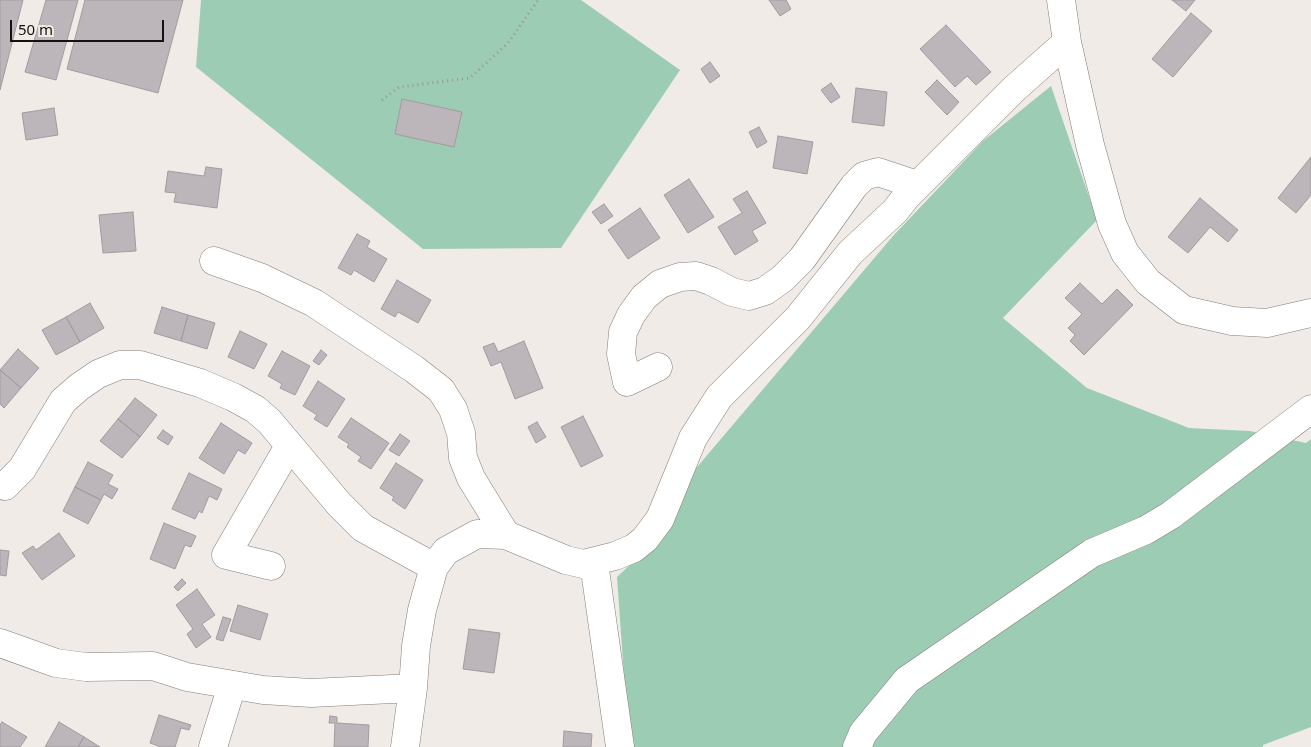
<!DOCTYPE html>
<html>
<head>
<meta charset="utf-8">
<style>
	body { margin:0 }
	#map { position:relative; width:1311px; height:747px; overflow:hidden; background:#f1ebe7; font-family:"Noto Sans",sans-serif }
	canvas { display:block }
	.scale { position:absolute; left:10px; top:20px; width:154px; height:22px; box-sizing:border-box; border:2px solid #151311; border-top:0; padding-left:6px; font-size:15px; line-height:18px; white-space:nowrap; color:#151311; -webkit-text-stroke:4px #f1ebe7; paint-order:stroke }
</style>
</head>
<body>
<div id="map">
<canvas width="1311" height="747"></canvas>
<div class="scale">50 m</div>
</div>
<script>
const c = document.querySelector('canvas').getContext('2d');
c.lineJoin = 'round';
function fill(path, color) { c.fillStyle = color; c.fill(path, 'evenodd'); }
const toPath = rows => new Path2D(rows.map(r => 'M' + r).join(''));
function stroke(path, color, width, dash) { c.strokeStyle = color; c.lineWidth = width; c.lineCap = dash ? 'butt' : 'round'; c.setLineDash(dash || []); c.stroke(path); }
fill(toPath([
	[201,0,581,0,680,70,561,248,423,249,196,67],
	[1051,86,1097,220,1003,318,1087,388,1189,428,1250,431,1306,443,1311,439,1311,727,1263,745,1263,747,629,747,617,577,667,530,692,473,893,236,983,141]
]), '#9ccdb4');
const building = toPath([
	[0,0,23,0,0,90,0,0],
	[46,0,78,0,56,80,25,72,46,0],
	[85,0,183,0,158,93,67,69,85,0],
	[769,0,786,0,791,9,780,16,769,0],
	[1172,0,1195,0,1186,11,1172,0],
	[1191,13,1212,31,1173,77,1152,59,1191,13],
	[946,25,991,72,976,85,967,76,955,87,920,49,946,25],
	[710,62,720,76,710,83,701,69,710,62],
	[937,80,959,102,947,115,925,92,937,80],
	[831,83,840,97,831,103,821,90,831,83],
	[856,88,887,92,884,126,852,122,856,88],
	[402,99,462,112,454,147,395,134,402,99],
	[54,108,58,135,26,140,22,113,54,108],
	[759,127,767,142,757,148,749,132,759,127],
	[778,136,813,142,807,174,773,168,778,136],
	[1311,157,1311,195,1296,213,1278,198,1311,157],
	[206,167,222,169,217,208,174,202,176,193,165,192,168,171,204,176,206,167],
	[689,179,714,217,688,233,664,195,689,179],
	[747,191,766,223,752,231,758,241,735,255,718,227,742,213,733,199,747,191],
	[1200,198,1238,230,1228,242,1210,227,1188,253,1168,237,1200,198],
	[604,204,613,216,601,224,592,212,604,204],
	[640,208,660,238,628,259,608,230,640,208],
	[133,212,136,251,103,253,99,215,133,212],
	[357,234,370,241,367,247,387,259,374,282,354,270,351,275,338,268,357,234],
	[397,280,431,300,418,323,398,312,395,317,381,309,397,280],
	[1080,283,1102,304,1117,289,1133,305,1084,355,1070,341,1075,335,1068,328,1082,314,1065,298,1080,283],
	[90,303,104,328,80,342,66,317,90,303],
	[162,307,188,315,181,341,154,333,162,307],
	[188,315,215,323,207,349,181,341,188,315],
	[66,317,80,342,56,355,42,330,66,317],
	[240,331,267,344,254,369,228,357,240,331],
	[524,341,543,388,515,399,501,362,491,366,483,347,494,343,498,352,524,341],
	[18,349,39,368,21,388,0,370,18,349],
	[321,350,327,355,319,365,313,361,321,350],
	[282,351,310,366,295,395,280,388,282,384,268,376,282,351],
	[0,370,21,388,4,408,0,404,0,370],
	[318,381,345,399,327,427,314,419,317,415,303,406,318,381],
	[135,398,157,415,140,437,118,419,135,398],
	[583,416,603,456,581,467,561,427,583,416],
	[351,418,389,443,371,469,358,461,361,457,347,447,349,444,338,437,351,418],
	[118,419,140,437,122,458,100,441,118,419],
	[537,422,546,437,536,443,528,427,537,422],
	[221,423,252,443,245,454,238,450,224,474,199,458,221,423],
	[163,430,173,437,168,445,157,438,163,430],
	[400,434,410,441,399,456,389,450,400,434],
	[88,462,113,475,108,484,118,489,112,499,104,494,101,500,75,487,88,462],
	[396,463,423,480,405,509,392,500,394,497,380,488,396,463],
	[189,473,222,489,217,500,209,496,202,513,199,511,195,519,172,509,189,473],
	[75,487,101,500,88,524,63,511,75,487],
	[164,523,196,536,191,547,185,545,175,569,150,559,164,523],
	[59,533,75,556,42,580,22,553,33,546,36,550,59,533],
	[0,550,9,551,6,576,0,575,0,550],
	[182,579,186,583,178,591,174,587,182,579],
	[197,589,215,615,202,624,211,637,196,648,187,634,193,629,176,605,197,589],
	[238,605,268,614,260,640,230,631,238,605],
	[223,617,231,619,223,641,216,639,223,617],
	[469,629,500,633,494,673,463,669,469,629],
	[159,715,191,725,189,730,181,728,175,747,161,747,150,743,159,715],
	[330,716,337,717,337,723,369,725,368,747,334,747,335,723,329,723,330,716],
	[2,722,27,737,20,747,0,747,0,725,2,722],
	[59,722,84,737,78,747,45,747,59,722],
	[564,731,592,734,591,747,563,747,564,731],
	[84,737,100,747,78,747,84,737]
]);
fill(building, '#bcb6ba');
stroke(building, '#a19ba0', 1);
const minor = toPath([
	[1061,0,1067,42,1090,145,1112,224,1125,253,1148,282,1184,310,1232,321,1267,323,1311,313],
	[214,261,262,278,314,303,414,369,441,390,453,409,461,433,463,458,471,478,506,535,477,534,446,551,434,567,422,610,416,646,413,688,405,747],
	[658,367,627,382,621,354,623,332,631,315,644,297,660,284,680,277,696,276,711,281,732,292,749,296,765,291,782,279,802,259,854,186,864,176,878,172,917,185],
	[5,486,22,469,63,401,79,387,98,374,120,365,140,365,200,383,233,397,255,409,269,421,339,504,363,528,434,567],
	[506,535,566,560,583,564,615,556,634,548,645,539,660,519,693,438,719,397,798,318,850,253,895,211,906,197,1014,89,1067,42],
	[594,563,620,747],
	[271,566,226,555,289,446],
	[0,643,56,663,86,667,153,666,187,677,263,690,311,693,413,688],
	[213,747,232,685],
	[857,747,863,733,907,680,1092,553,1146,530,1171,515,1311,409]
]);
stroke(minor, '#837d79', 29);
stroke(toPath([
	[382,100,399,87,470,78,508,43,538,0]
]), '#999592', 3, [1, 4]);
stroke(minor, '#fff', 28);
</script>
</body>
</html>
